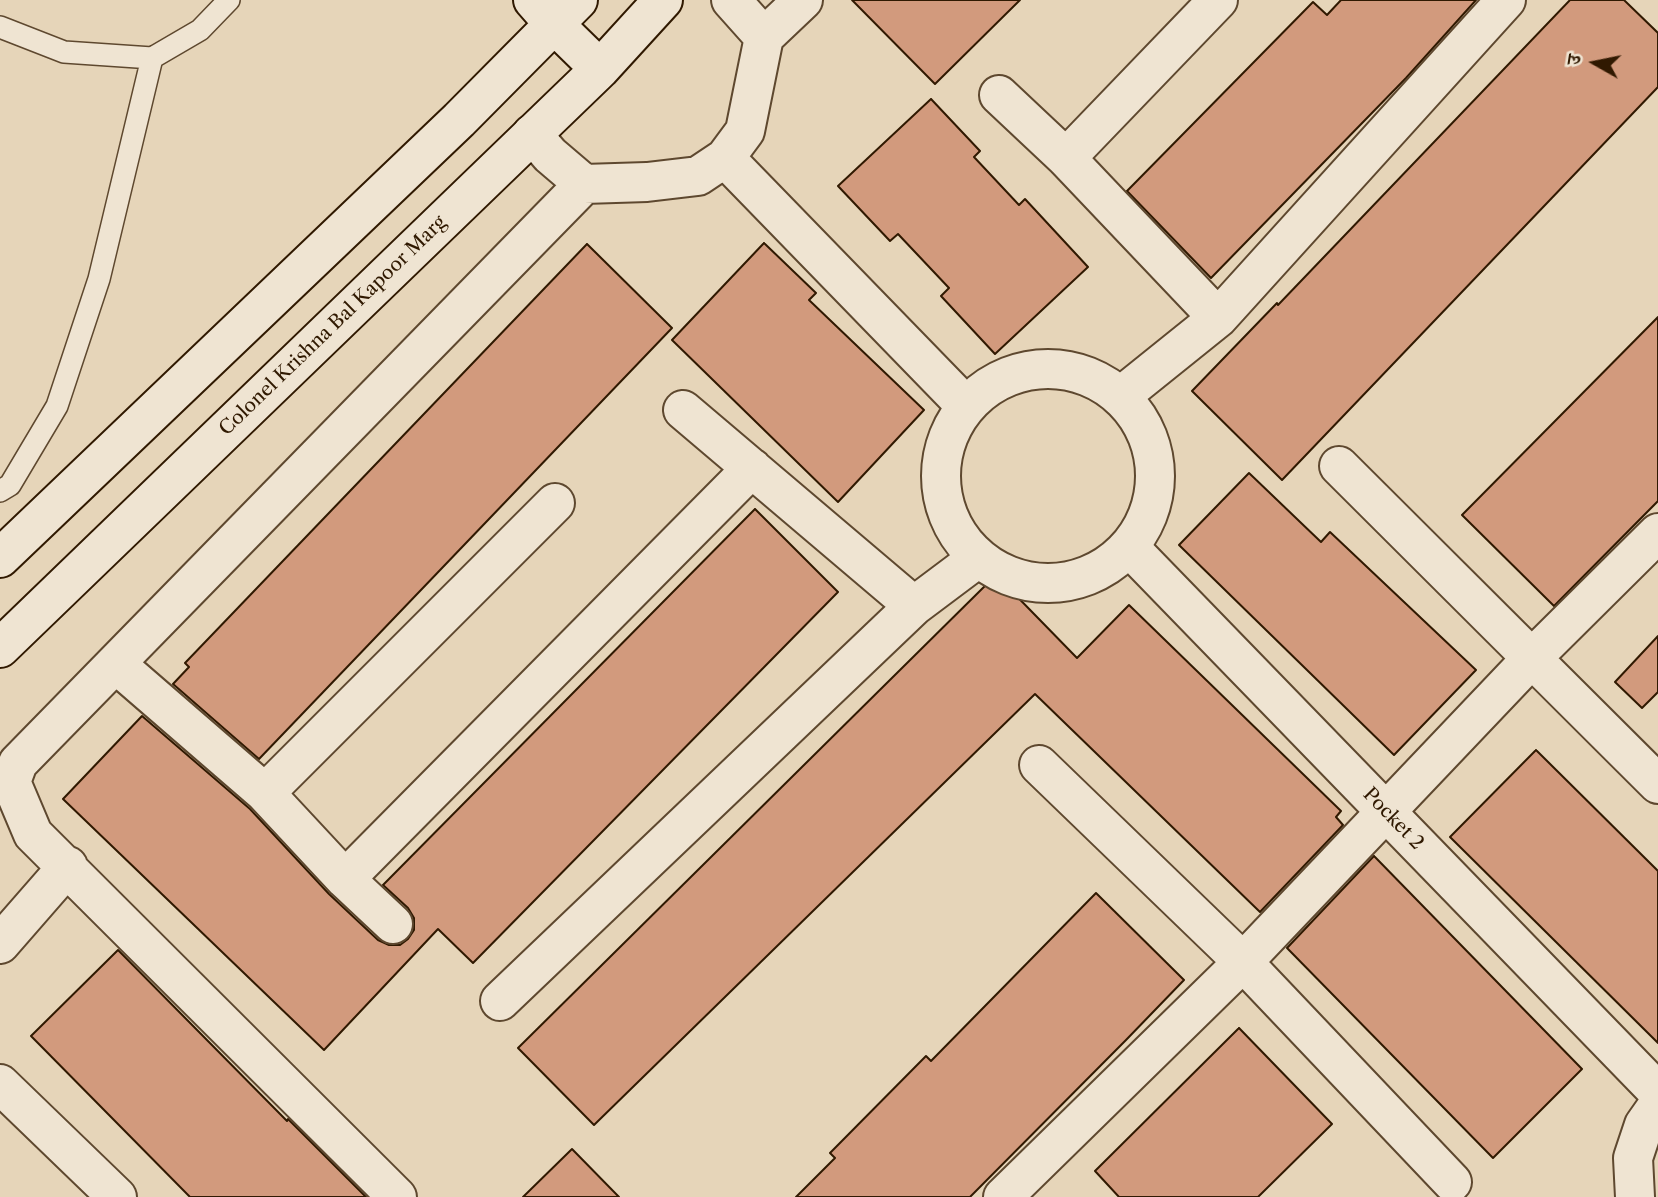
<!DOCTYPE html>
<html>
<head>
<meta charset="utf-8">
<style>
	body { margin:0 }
	#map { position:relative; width:1658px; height:1197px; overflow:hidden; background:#e6d5b9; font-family:"Libre Caslon Text","Noto Serif Devanagari",serif }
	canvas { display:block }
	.north { position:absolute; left:1560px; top:28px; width:70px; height:70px; -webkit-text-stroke:5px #efe4d2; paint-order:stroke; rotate:279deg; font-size:19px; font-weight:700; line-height:28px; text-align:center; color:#301901 }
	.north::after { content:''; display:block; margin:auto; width:24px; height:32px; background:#301901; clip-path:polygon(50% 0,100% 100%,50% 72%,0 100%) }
</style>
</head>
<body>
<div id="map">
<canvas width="1658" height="1197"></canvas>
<div class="north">उ</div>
</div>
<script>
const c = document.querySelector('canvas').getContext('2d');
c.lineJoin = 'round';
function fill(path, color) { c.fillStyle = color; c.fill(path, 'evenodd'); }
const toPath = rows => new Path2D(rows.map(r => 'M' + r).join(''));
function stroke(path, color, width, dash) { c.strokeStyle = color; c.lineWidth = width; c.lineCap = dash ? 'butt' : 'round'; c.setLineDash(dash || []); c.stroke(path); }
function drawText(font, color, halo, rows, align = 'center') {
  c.font = font + ' "Libre Caslon Text",serif'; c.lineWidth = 7; c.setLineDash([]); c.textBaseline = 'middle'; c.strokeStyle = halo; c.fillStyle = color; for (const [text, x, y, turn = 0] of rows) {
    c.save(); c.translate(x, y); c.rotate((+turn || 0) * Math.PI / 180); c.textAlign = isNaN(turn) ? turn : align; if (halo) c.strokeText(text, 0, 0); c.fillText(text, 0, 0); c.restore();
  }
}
const building = toPath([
	[852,0,1020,0,935,84,852,0],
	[1341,0,1476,0,1406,78,1211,278,1127,191,1313,2,1327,15,1341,0],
	[1570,0,1624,0,1658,33,1658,87,1282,480,1192,391,1277,303,1278,305,1570,0],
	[931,99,980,151,974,157,1019,205,1025,199,1088,267,995,354,941,296,949,288,898,234,890,241,838,186,931,99],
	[764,243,816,293,809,300,924,410,838,502,672,340,764,243],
	[587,244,672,328,259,759,173,684,189,667,185,663,587,244],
	[1658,317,1658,501,1554,606,1462,515,1658,317],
	[1249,473,1321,542,1330,532,1476,670,1394,755,1179,545,1249,473],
	[755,509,838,592,473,963,438,929,324,1050,63,799,142,716,250,809,329,894,378,940,389,945,400,945,408,939,414,930,414,918,408,908,383,885,755,509],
	[996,575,1077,658,1129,605,1341,811,1336,817,1343,825,1260,912,1035,694,594,1125,518,1048,996,575],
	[1658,636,1658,692,1642,708,1615,682,1658,636],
	[1536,750,1658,871,1658,1043,1450,837,1536,750],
	[1374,856,1582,1069,1493,1158,1287,948,1374,856],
	[1096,893,1184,980,1126,1040,970,1197,796,1197,835,1158,830,1153,926,1056,931,1061,1096,893],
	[118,950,287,1121,288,1119,366,1197,190,1197,31,1036,118,950],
	[1239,1028,1332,1124,1258,1197,1119,1197,1095,1171,1239,1028],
	[572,1149,619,1197,523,1197,572,1149]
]);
fill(building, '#d29a7d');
stroke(building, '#301901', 2);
const lane = toPath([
	[0,27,64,52,152,58,200,30,229,0],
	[0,491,10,485,57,406,99,279,152,58]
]);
const street = toPath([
	[731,0,764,37],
	[999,95,1066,158,1218,318],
	[532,134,550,155,584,184,647,182,698,176,725,158,745,131,764,37,803,0],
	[725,158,966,406],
	[1066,158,1218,0],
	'941 476a107 107 0 1 1 214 0a107 107 0 1 1-214 0Z',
	[1121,396,1218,318,1506,0],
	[683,410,914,606],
	[1339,466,1658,784],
	[1129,547,1658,1092],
	[116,664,265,793,345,879,393,924],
	[1039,765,1243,962,1452,1182],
	[265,793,555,503],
	[345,879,752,468],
	[0,944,68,866],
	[500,1001,914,606,978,558],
	[0,1084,117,1197],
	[397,1197,33,834,11,782,18,763,584,184],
	[1003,1197,1243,962,1531,659,1658,533],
	[1635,1197,1633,1158,1644,1125,1658,1105]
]);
const secondary = toPath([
	[533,0,554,24,600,69],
	[0,558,459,120,578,0],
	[0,648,600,69,663,0]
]);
stroke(lane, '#5e482f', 24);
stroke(street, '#5e482f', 42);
stroke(secondary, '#301901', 42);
stroke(lane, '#efe4d2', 21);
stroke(street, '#efe4d2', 38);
stroke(secondary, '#efe4d2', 38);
drawText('19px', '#301901', '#efe4d2', [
	["Colonel Krishna Bal Kapoor Marg",333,326,-44],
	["Pocket 2",1393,819,46]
]);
</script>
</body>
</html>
